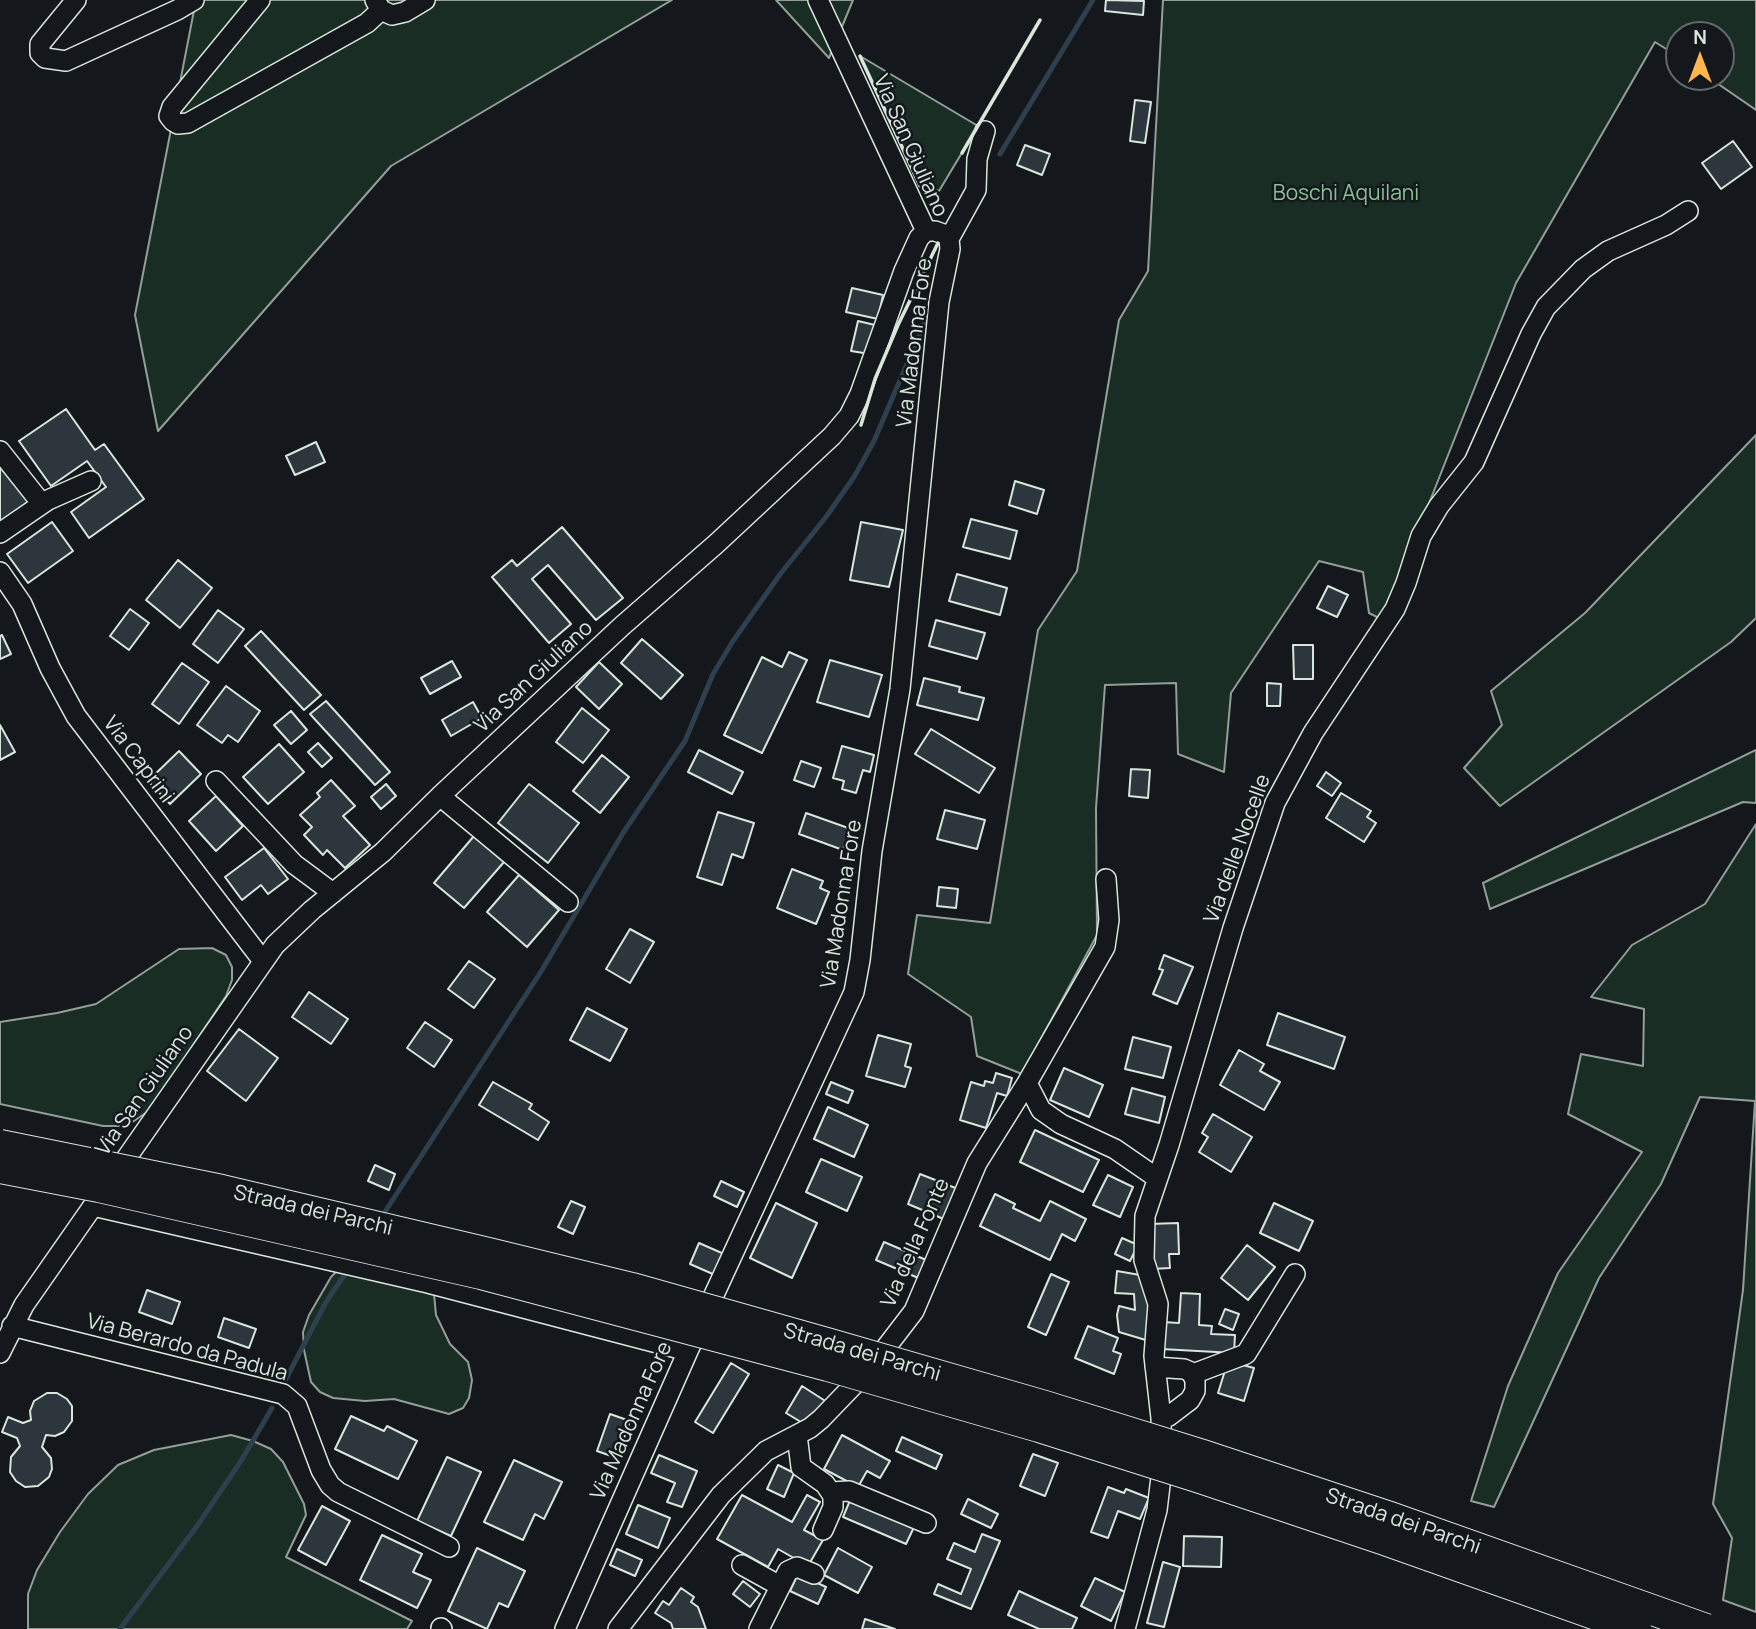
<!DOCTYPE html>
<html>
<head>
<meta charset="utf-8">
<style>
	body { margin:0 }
	#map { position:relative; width:1756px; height:1629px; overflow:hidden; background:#14181c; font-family:Manrope,sans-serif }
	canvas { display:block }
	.north { position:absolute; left:1665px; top:21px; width:70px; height:70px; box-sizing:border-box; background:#14181c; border:2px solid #626a69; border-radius:50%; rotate:0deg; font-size:19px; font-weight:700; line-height:28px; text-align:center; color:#d8e6dc }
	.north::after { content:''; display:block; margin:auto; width:24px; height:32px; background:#ffb74d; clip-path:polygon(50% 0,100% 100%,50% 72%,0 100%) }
</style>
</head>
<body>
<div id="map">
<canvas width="1756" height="1629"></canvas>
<div class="north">N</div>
</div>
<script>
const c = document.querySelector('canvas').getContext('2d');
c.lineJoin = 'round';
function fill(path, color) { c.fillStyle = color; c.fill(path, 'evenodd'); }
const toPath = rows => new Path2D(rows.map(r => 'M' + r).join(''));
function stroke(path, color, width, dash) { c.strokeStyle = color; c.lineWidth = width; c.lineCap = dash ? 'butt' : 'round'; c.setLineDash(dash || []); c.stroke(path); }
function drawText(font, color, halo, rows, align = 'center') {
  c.font = font + ' Manrope,sans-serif'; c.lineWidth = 5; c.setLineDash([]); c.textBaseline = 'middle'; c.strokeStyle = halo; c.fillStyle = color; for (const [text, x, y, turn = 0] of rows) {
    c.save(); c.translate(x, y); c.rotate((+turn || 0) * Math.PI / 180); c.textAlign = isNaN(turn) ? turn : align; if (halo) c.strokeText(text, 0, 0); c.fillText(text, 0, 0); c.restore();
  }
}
const green = toPath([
	[196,0,672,0,391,166,158,431,135,315,196,0],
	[776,0,853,0,829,58,776,0],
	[1163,0,1756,0,1756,110,1708,77,1721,77,1721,35,1679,35,1679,57,1655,42,1516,283,1383,620,1369,613,1363,572,1319,561,1231,693,1224,772,1178,754,1176,683,1105,685,1096,808,1097,935,1022,1074,977,1056,971,1017,908,974,917,915,990,923,1038,630,1077,571,1119,320,1148,271,1163,0],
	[860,56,978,126,939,191,920,186,860,56],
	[1756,435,1756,618,1731,642,1500,806,1464,768,1502,725,1491,691,1585,613,1756,435],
	[1756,750,1756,803,1743,802,1490,909,1483,883,1756,750],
	[1756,824,1756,1612,1723,1600,1732,1538,1713,1504,1743,1290,1755,1101,1700,1097,1661,1184,1599,1278,1494,1507,1471,1501,1508,1386,1558,1273,1642,1152,1568,1114,1581,1054,1643,1066,1644,1009,1591,997,1632,945,1705,904,1756,824],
	[212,948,226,955,232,967,232,980,226,996,150,1110,134,1121,122,1126,103,1126,0,1104,0,1022,57,1013,96,1004,179,949,212,948],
	[338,1270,434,1294,436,1315,450,1344,468,1362,472,1380,469,1398,463,1408,449,1414,394,1399,365,1401,333,1398,320,1392,311,1382,304,1350,303,1332,309,1315,331,1277,338,1270],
	[231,1435,253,1441,271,1449,283,1462,304,1504,306,1515,286,1557,412,1621,407,1629,28,1629,28,1594,37,1570,60,1532,88,1494,118,1465,154,1450,231,1435]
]);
fill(green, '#1a2d24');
stroke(green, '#939e99', 2);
stroke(toPath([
	[1000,154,1093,0],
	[381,1218,542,970,623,833,685,741,713,674,733,641,781,573,826,517,854,477,874,441,930,310],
	[286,1379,326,1302,349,1268],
	[120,1629,197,1526,241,1461,272,1408]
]), '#2f3f4d', 5);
const building = toPath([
	[1106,0,1144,1,1143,15,1105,11,1106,0],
	[1135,100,1151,102,1145,143,1130,141,1135,100],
	[1733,141,1752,167,1721,189,1702,163,1733,141],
	[1025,145,1050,154,1042,175,1017,165,1025,145],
	[852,288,883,295,878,319,846,312,852,288],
	[858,321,875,325,870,354,851,351,858,321],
	[66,409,95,450,104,444,144,499,89,538,71,512,106,487,87,461,51,486,19,441,66,409],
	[316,442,325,462,295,475,286,456,316,442],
	[0,463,32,505,0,522,0,463],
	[1015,481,1044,490,1037,514,1009,505,1015,481],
	[971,519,1017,531,1010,559,963,547,971,519],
	[52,522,73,551,28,583,7,554,52,522],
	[861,522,903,530,889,587,850,580,861,522],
	[562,527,623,598,596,620,548,565,532,579,571,624,549,643,492,577,512,560,517,566,562,527],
	[178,560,212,588,180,628,146,600,178,560],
	[957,574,1007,588,1000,615,949,601,957,574],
	[1328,586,1348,595,1337,617,1317,608,1328,586],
	[130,609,149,623,129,650,110,636,130,609],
	[218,610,244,629,218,663,193,644,218,610],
	[936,620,985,633,977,659,929,646,936,620],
	[261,631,321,695,304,710,245,646,261,631],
	[2,635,11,654,0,659,0,636,2,635],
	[642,639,683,675,661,699,621,663,642,639],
	[1293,645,1313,645,1313,679,1294,679,1293,645],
	[789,652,807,660,762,753,724,735,762,657,782,667,789,652],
	[830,660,882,675,869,717,817,702,830,660],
	[452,661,461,677,430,694,421,678,452,661],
	[599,662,622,684,599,709,576,687,599,662],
	[182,663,209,682,179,724,152,704,182,663],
	[924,678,960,687,959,692,984,698,978,720,917,705,924,678],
	[1267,683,1281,684,1280,706,1267,706,1267,683],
	[226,686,260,711,238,742,228,735,222,743,197,725,226,686],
	[326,701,390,772,375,785,310,714,326,701],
	[473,702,482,718,451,736,442,720,473,702],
	[582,708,609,730,583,763,556,742,582,708],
	[291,711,307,730,291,744,274,725,291,711],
	[0,725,15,752,0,760,0,725],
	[931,729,995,768,979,793,915,754,931,729],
	[318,743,332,758,322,767,308,752,318,743],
	[279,744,304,772,268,804,243,777,279,744],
	[842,746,874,755,870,772,863,770,856,793,842,789,844,781,833,778,842,746],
	[699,750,743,772,732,794,688,772,699,750],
	[179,751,201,774,170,804,148,781,179,751],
	[602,755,629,777,600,813,573,791,602,755],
	[801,761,821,768,814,787,794,780,801,761],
	[1131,769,1150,770,1148,798,1129,796,1131,769],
	[1326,772,1341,783,1332,796,1317,786,1326,772],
	[331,780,355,806,343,816,370,845,345,868,327,850,323,855,304,835,312,827,300,815,320,797,317,793,331,780],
	[386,784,396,796,381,809,371,797,386,784],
	[529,784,579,823,548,863,498,823,529,784],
	[1341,793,1371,811,1367,817,1376,823,1364,842,1326,818,1341,793],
	[216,796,243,826,216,851,189,821,216,796],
	[945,810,985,820,977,849,937,839,945,810],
	[718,812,754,823,743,858,732,854,722,885,697,877,718,812],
	[806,813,851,829,843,850,799,834,806,813],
	[474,836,504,862,464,908,434,883,474,836],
	[264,848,288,879,268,894,261,885,242,900,225,877,264,848],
	[792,869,823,881,820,888,829,892,816,924,777,908,792,869],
	[519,875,559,910,527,947,487,912,519,875],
	[939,887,958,889,956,908,937,906,939,887],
	[630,929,654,942,630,983,606,969,630,929],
	[1164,955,1193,967,1177,1004,1153,994,1163,970,1159,969,1164,955],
	[469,961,495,979,474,1008,448,989,469,961],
	[309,992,348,1019,331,1044,292,1017,309,992],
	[587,1008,627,1029,610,1061,570,1040,587,1008],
	[1278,1013,1345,1037,1334,1069,1267,1045,1278,1013],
	[425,1022,452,1040,434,1067,407,1048,425,1022],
	[239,1029,278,1058,246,1101,207,1071,239,1029],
	[878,1035,911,1044,905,1066,911,1068,905,1087,866,1076,878,1035],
	[1133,1037,1171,1047,1163,1078,1125,1069,1133,1037],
	[1239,1050,1264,1064,1260,1071,1280,1082,1264,1110,1220,1085,1239,1050],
	[1064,1068,1103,1085,1089,1117,1050,1100,1064,1068],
	[996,1073,1012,1078,1007,1096,997,1093,986,1128,960,1120,971,1082,984,1086,985,1081,993,1083,996,1073],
	[493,1082,532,1104,529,1109,549,1122,538,1140,479,1105,493,1082],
	[831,1082,853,1091,848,1103,826,1094,831,1082],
	[1132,1088,1165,1097,1159,1123,1125,1114,1132,1088],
	[828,1107,868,1125,854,1157,814,1139,828,1107],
	[1213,1114,1252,1137,1231,1172,1199,1152,1208,1137,1202,1133,1213,1114],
	[1035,1130,1099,1160,1083,1192,1020,1162,1035,1130],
	[821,1159,862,1177,847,1211,806,1192,821,1159],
	[375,1165,395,1174,389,1190,368,1181,375,1165],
	[920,1174,958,1189,946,1220,908,1204,920,1174],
	[1108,1175,1133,1187,1120,1217,1093,1205,1108,1175],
	[721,1181,744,1192,737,1207,714,1196,721,1181],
	[995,1194,1015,1204,1013,1208,1040,1221,1050,1201,1086,1219,1075,1241,1062,1234,1050,1260,980,1226,995,1194],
	[571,1201,585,1207,573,1234,558,1227,571,1201],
	[776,1203,817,1223,792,1278,750,1258,776,1203],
	[1274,1203,1313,1221,1299,1251,1260,1233,1274,1203],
	[1178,1223,1179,1254,1169,1254,1170,1268,1151,1269,1149,1224,1178,1223],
	[1122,1238,1138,1245,1130,1261,1115,1254,1122,1238],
	[884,1242,931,1262,923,1280,876,1260,884,1242],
	[699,1243,724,1254,715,1275,690,1264,699,1243],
	[1247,1245,1275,1267,1248,1300,1221,1278,1247,1245],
	[1117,1271,1140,1275,1153,1293,1149,1341,1119,1332,1117,1315,1119,1306,1135,1310,1134,1294,1115,1293,1117,1271],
	[1051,1274,1069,1282,1046,1335,1028,1327,1051,1274],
	[147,1290,180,1302,172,1324,139,1312,147,1290],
	[1181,1293,1200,1294,1199,1325,1212,1326,1211,1334,1235,1335,1234,1353,1161,1349,1163,1322,1179,1323,1181,1293],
	[1225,1309,1239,1314,1233,1330,1219,1324,1225,1309],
	[224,1318,256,1329,249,1348,218,1337,224,1318],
	[1088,1326,1118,1338,1113,1351,1121,1354,1114,1374,1075,1358,1088,1326],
	[1228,1361,1254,1368,1244,1401,1218,1393,1228,1361],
	[731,1363,749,1374,713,1433,695,1422,731,1363],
	[802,1386,830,1404,806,1425,786,1413,802,1386],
	[47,1393,57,1393,67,1399,72,1406,72,1421,64,1432,55,1436,46,1435,42,1447,51,1458,52,1469,49,1477,38,1486,25,1487,16,1481,10,1472,11,1457,20,1446,17,1438,2,1432,8,1417,23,1423,31,1420,30,1411,34,1401,47,1393],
	[610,1414,630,1421,617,1458,597,1451,610,1414],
	[351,1416,384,1431,387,1426,417,1441,398,1479,335,1449,351,1416],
	[842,1435,890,1461,880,1478,867,1471,858,1487,824,1469,842,1435],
	[902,1437,942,1455,936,1469,896,1451,902,1437],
	[1033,1454,1058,1463,1045,1496,1020,1486,1033,1454],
	[659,1455,697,1471,682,1507,667,1502,675,1483,651,1473,659,1455],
	[447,1457,481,1472,451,1536,417,1521,447,1457],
	[514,1460,562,1482,544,1519,535,1514,523,1540,484,1522,514,1460],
	[778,1465,794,1473,784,1497,767,1489,778,1465],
	[1108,1487,1124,1493,1126,1489,1149,1498,1140,1519,1118,1511,1108,1538,1091,1532,1108,1487],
	[742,1495,792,1522,807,1495,820,1502,804,1530,823,1540,808,1566,778,1549,768,1567,717,1539,742,1495],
	[851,1498,915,1525,906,1544,843,1517,851,1498],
	[968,1499,998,1514,991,1528,961,1514,968,1499],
	[638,1505,670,1518,658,1548,626,1534,638,1505],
	[322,1506,350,1521,326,1565,298,1550,322,1506],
	[982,1534,1000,1541,971,1609,934,1594,938,1584,961,1594,971,1569,947,1559,954,1543,975,1552,982,1534],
	[382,1535,422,1554,413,1572,431,1580,417,1608,360,1580,382,1535],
	[1184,1536,1222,1537,1221,1567,1183,1566,1184,1536],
	[477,1548,525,1571,508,1607,499,1603,487,1629,448,1611,477,1548],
	[838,1548,872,1567,858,1593,824,1575,838,1548],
	[617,1549,642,1560,635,1576,610,1565,617,1549],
	[1163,1562,1180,1567,1164,1627,1147,1623,1163,1562],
	[798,1574,826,1587,818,1604,790,1591,798,1574],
	[1095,1578,1125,1592,1111,1621,1081,1606,1095,1578],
	[743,1581,760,1594,750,1607,733,1594,743,1581],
	[681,1588,694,1597,691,1602,698,1607,706,1629,673,1629,671,1623,655,1613,663,1601,669,1605,681,1588],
	[1019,1591,1077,1618,1072,1629,1039,1629,1008,1615,1019,1591],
	[865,1619,895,1629,862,1629,865,1619]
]);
fill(building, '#2c363c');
stroke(building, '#d8e6dc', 2);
const minor = toPath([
	[76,0,40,44,40,53,45,58,66,61,177,10,194,0],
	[260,0,172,107,169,116,173,121,178,124,188,123,367,23,381,10],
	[375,0,381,10,392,15,405,12,425,0],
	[949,239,976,190,977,159,985,131],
	[0,451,42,504],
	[0,533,48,500,91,481],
	[0,572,22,604,50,668,76,716,263,961],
	[216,781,294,864,333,893],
	[440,796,568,902],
	[1027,1083,1041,1110,1061,1124,1115,1149,1157,1178],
	[93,1206,428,1283,688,1351],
	[12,1326,283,1394,297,1406,321,1470,330,1485,338,1492,449,1547],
	[0,1353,24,1305,275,945,312,910,383,852,440,796,622,626,716,544,832,436,849,416,860,394,904,271,919,238,926,231,818,0],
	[1155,1367,1184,1369,1191,1372,1195,1380,1195,1391,1190,1400,1169,1416,1161,1419],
	[1193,1374,1246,1354,1295,1274],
	[797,1435,801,1467,825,1484,833,1496,833,1507,823,1530],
	[831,1492,849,1491,926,1523],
	[742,1565,780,1586],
	[441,1628,442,1629],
	[565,1629,688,1351,854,992,860,960,872,851,900,689,939,302,950,249,949,239,946,235,935,231,926,231],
	[618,1629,721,1495,766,1451,810,1428,821,1419,871,1367,914,1311,977,1163,1027,1083,1105,947,1109,920,1106,879],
	[759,1629,788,1571,797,1567,814,1574],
	[1125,1629,1157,1510,1162,1469,1161,1418,1154,1356,1158,1304,1144,1260,1145,1216,1169,1145,1233,928,1275,803,1313,733,1395,609,1406,583,1421,536,1439,506,1474,462,1531,334,1546,307,1583,269,1608,251,1666,225,1688,211]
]);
stroke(minor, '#d8e6dc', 22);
stroke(minor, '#14181c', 19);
const highwayBridge = toPath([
	[0,1145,222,1190,489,1253,632,1288,830,1344,1045,1406,1203,1455,1390,1517,1706,1629],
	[0,1168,99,1187,481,1274,828,1366,1039,1427,1200,1478,1382,1539,1636,1629]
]);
stroke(highwayBridge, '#d8e6dc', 32, []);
stroke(highwayBridge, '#14181c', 30);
stroke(toPath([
	[860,56,920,186,933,190],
	[962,153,1040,20],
	[861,425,875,379,898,325,938,243]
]), '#d8e6dc', 3.5);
drawText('21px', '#d8e6dc', '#14181c', [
	["Via San Giuliano",910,146,66],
	["Via Madonna Fore",915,343,-83],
	["Via San Giuliano",534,677,-43],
	["Via Caprini",138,760,53],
	["Via delle Nocelle",1238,849,-70],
	["Via Madonna Fore",842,904,-81],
	["Via San Giuliano",145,1091,-55],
	["Strada dei Parchi",313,1211,13],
	["Via della Fonte",916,1243,-66],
	["Via Berardo da Padula",187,1348,15],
	["Strada dei Parchi",862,1353,16],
	["Via Madonna Fore",632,1421,-66],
	["Strada dei Parchi",1403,1522,19]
]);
drawText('21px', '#8ac095', '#14181c', [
	["Boschi Aquilani",1346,194]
]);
</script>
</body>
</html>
